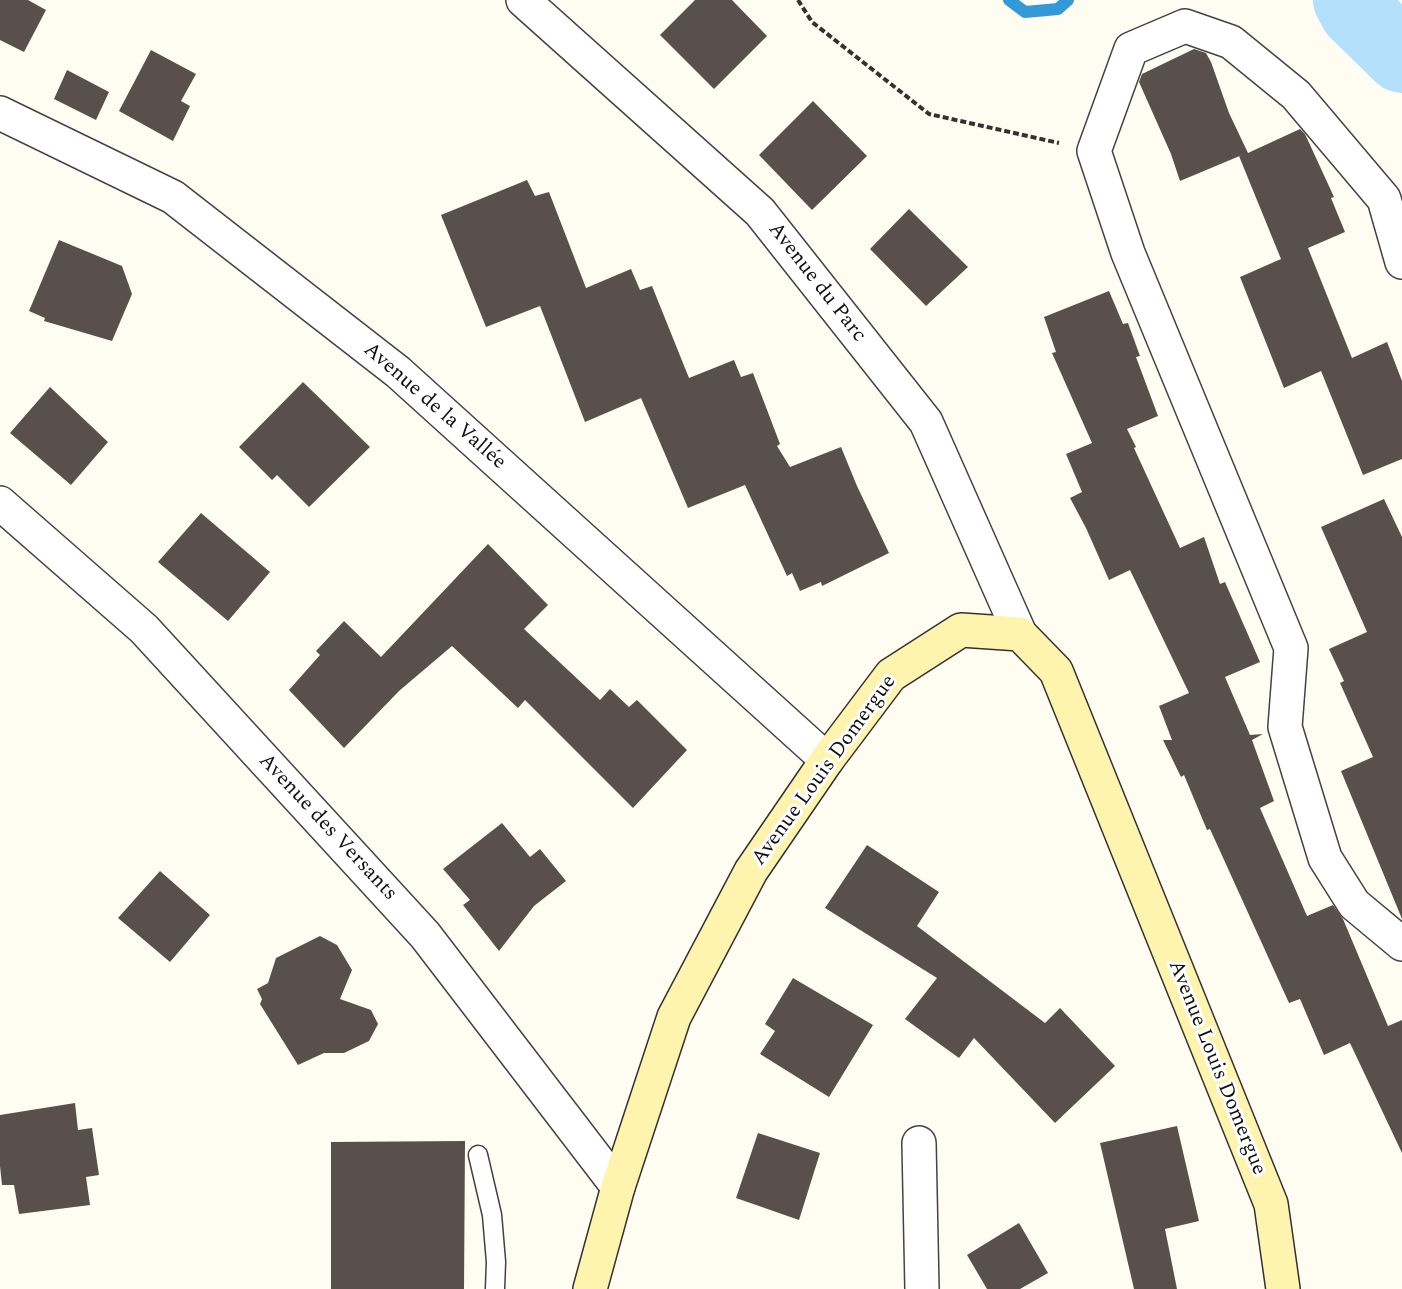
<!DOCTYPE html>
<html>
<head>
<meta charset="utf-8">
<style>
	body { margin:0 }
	canvas { display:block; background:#fffcf2 }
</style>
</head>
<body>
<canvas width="1402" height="1289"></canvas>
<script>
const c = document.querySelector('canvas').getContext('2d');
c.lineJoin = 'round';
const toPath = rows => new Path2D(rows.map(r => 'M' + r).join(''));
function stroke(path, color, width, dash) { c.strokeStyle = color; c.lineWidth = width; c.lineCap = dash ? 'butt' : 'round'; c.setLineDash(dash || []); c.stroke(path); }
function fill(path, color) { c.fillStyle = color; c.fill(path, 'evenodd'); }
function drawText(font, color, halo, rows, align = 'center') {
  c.font = font + ' Spectral,serif'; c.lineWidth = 6; c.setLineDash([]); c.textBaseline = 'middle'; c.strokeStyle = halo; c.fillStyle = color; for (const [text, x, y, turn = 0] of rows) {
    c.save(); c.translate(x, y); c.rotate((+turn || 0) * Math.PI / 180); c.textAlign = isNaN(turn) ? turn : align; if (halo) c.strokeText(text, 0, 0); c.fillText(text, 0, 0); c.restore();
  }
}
stroke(toPath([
	[1009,0,1025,12,1058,9,1068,0]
]), '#349ad7', 12);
stroke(toPath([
	[1350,0,1356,11,1402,56]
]), '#b3e1fb', 74);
fill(toPath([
	[0,0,28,0,46,10,24,52,0,40],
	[695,0,732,0,767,36,714,89,660,35],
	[1194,49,1206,53,1211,62,1229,113,1248,153,1300,129,1305,134,1334,197,1331,198,1345,232,1308,248,1352,358,1387,342,1402,381,1402,459,1363,475,1321,371,1284,388,1240,277,1281,259,1239,156,1242,155,1180,181,1171,154,1139,82,1142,74],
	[151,50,196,74,181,101,190,106,173,141,119,111],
	[67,70,109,92,96,120,54,99],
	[813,101,867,156,812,210,759,155],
	[527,180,535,196,549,192,586,288,631,269,640,290,652,286,689,378,734,360,741,377,753,373,780,444,777,446,790,467,841,447,857,486,889,553,822,586,821,582,800,591,792,573,787,576,745,485,688,508,641,398,585,422,540,306,486,327,441,215],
	[909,209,968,267,926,306,870,249],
	[59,240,122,266,132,294,112,341,44,321,45,318,29,311],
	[1109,291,1123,324,1128,323,1140,356,1136,357,1158,416,1127,429,1136,447,1134,448,1180,548,1204,537,1220,584,1225,582,1260,662,1225,677,1250,735,1263,734,1252,740,1274,801,1260,808,1307,916,1333,905,1343,919,1388,1026,1402,1020,1402,1153,1350,1043,1324,1055,1300,999,1289,1003,1210,829,1207,830,1184,775,1181,777,1163,740,1172,740,1159,706,1189,693,1130,570,1109,580,1086,528,1070,498,1082,492,1066,454,1092,443,1052,353,1056,352,1044,317],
	[303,382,370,447,309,507,277,475,272,480,239,447],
	[50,387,108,442,71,485,10,433],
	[1384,499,1402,537,1402,919,1341,771,1373,757,1340,683,1344,681,1329,649,1367,632,1321,527],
	[201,513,270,572,228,621,158,562],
	[488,544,548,605,524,629,600,700,610,689,629,707,637,700,687,750,633,808,525,700,518,708,452,646,399,691,344,748,289,690,320,655,316,651,344,621,381,657],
	[502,823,530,857,540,849,566,881,534,906,499,951,463,905,470,900,443,869],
	[867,845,939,892,917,926,1045,1023,1060,1008,1115,1066,1055,1123,974,1038,959,1058,905,1019,937,978,825,908],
	[160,871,210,915,170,962,118,918],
	[320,936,337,945,352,970,340,999,371,1010,378,1024,369,1041,344,1053,324,1053,298,1065,260,1004,262,999,257,989,268,983,276,958],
	[793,978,873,1025,829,1097,760,1054,775,1031,765,1024],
	[75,1103,78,1130,92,1128,99,1175,86,1177,90,1205,19,1214,14,1185,2,1185,0,1166,0,1115],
	[1177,1126,1199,1221,1165,1229,1177,1289,1134,1289,1100,1143],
	[758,1133,820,1153,799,1220,736,1198],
	[465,1141,464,1289,331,1289,331,1142],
	[1019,1223,1048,1273,1020,1289,987,1289,967,1255]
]), '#59504b');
const lane = toPath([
	[478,1155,492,1215,496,1262,495,1289]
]);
const street = toPath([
	[523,0,760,212,926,422,1020,634],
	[0,113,173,197,398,372,827,760],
	[1402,262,1384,199,1296,95,1231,42,1185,26,1131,49,1094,151,1128,253,1291,648,1285,727,1325,858,1354,904,1402,944],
	[0,503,144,629,425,935,618,1187],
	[919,1143,922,1289]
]);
const secondary = toPath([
	[590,1289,618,1187,674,1017,751,871,827,760,891,675,961,630,1020,634,1056,671,1271,1204,1283,1289]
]);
stroke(lane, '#434343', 21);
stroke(street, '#434343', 36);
stroke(secondary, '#323232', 36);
stroke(toPath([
	[798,0,812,22,929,114,1059,143]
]), '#323232', 4, [6, 3]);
stroke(lane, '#fff', 18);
stroke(street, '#fff', 33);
stroke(secondary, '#fff4ad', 33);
drawText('21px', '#101010', '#fff', [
	["Avenue du Parc",816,283,52],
	["Avenue de la Vallée",434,407,41],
	["Avenue Louis Domergue",825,771,-54],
	["Avenue des Versants",327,828,47],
	["Avenue Louis Domergue",1216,1068,68]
]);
</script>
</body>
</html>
